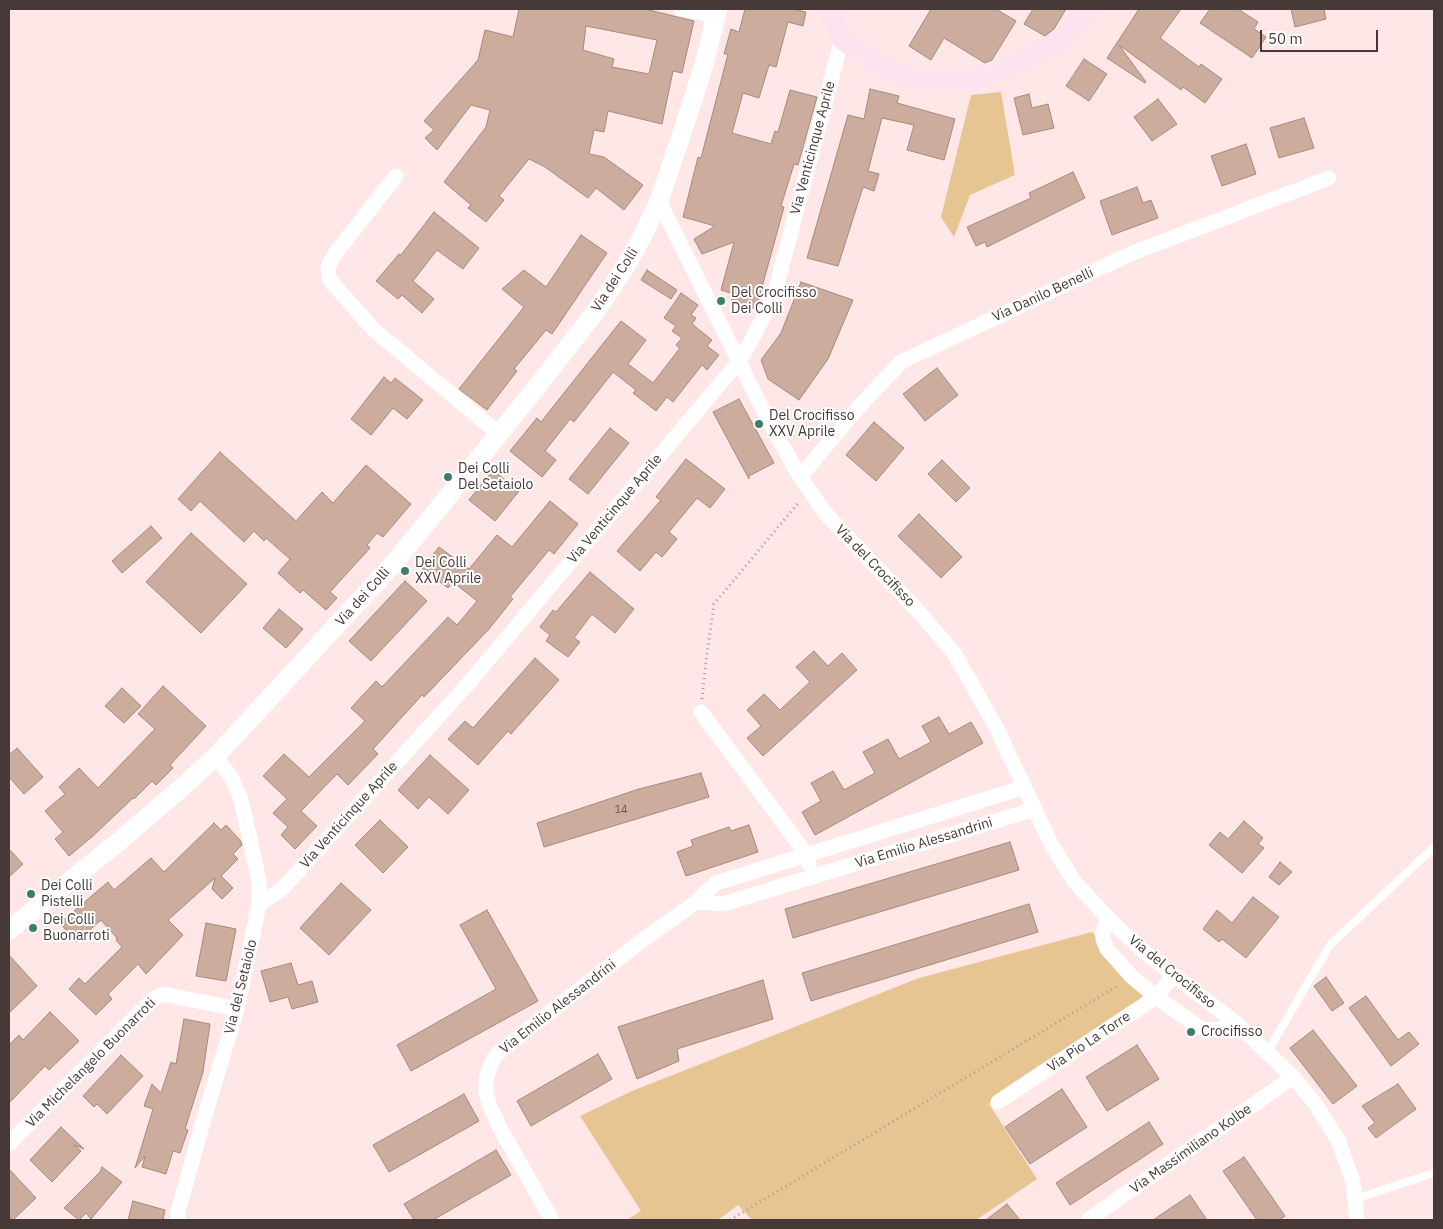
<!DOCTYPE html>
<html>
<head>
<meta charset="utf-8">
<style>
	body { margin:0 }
	#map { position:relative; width:1443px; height:1229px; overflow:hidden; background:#ffe7e7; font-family:"IBM Plex Sans",sans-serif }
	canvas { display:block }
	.frame { position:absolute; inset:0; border:10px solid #483939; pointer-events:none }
	.scale { position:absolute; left:1260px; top:30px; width:118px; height:22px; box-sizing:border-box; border:2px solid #483939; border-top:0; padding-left:6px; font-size:15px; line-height:18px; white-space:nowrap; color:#483939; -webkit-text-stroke:4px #fff; paint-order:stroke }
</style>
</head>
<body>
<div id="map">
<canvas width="1443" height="1229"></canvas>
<div class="frame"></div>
<div class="scale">50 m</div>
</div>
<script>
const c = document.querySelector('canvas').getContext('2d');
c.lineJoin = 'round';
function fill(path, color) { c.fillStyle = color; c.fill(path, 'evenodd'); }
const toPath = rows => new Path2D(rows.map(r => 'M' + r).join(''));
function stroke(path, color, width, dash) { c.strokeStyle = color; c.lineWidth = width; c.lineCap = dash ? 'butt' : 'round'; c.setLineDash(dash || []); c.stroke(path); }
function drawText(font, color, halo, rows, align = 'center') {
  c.font = font + ' "IBM Plex Sans",sans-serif'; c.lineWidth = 4; c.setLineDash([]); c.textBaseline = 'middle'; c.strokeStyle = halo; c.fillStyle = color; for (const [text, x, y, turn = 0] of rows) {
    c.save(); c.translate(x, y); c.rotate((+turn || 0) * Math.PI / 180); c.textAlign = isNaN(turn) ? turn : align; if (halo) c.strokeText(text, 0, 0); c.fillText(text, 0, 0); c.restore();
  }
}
fill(toPath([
	[1001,92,1015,175,970,195,954,237,941,217,971,95],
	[1092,932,1150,996,989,1104,1037,1179,976,1220,752,1220,738,1205,718,1220,627,1220,641,1211,580,1116,632,1091,919,978]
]), '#e6c593');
const building = toPath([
	[519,9,645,9,694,21,682,73,673,71,662,124,608,111,604,132,594,130,589,154,604,157,643,185,624,210,596,188,588,198,545,167,529,159,499,196,504,200,486,222,468,208,471,205,444,182,486,127,490,110,471,105,437,150,425,138,434,130,424,121,478,60,485,30,513,37,519,9],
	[586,26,657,40,649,74,612,67,614,59,583,50,586,26],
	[745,9,792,9,806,12,803,26,788,22,776,67,769,65,759,98,743,93,732,133,771,144,775,131,778,132,790,90,817,97,798,165,794,164,781,206,784,207,756,309,731,302,733,294,721,290,734,242,702,254,694,239,715,226,683,217,698,157,701,158,728,54,724,54,731,29,739,32,745,9],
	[931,9,996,9,1016,21,992,60,985,63,944,38,931,60,909,46,931,9],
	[1033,9,1066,9,1054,29,1045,36,1024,24,1033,9],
	[1139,9,1181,9,1160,38,1199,67,1201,64,1222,79,1205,103,1183,87,1181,90,1119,45,1146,82,1145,83,1107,58,1139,9],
	[1210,9,1238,9,1258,22,1254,29,1266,37,1252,58,1200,23,1210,9],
	[1291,9,1324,9,1326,19,1295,27,1291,9],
	[1084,59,1107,74,1089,101,1066,86,1084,59],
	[870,89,899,96,897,103,955,119,944,160,907,150,914,125,882,118,868,171,879,174,874,191,863,187,838,266,807,258,848,115,864,119,870,89],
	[1029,94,1032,108,1048,104,1054,128,1023,135,1014,98,1029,94],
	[1158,99,1177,124,1152,141,1134,117,1158,99],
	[1304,118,1314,148,1279,158,1270,128,1304,118],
	[1246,144,1256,174,1222,186,1211,156,1246,144],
	[1073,172,1085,198,987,247,985,242,976,246,967,227,1031,198,1029,193,1073,172],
	[1137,187,1143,203,1151,200,1158,218,1112,235,1100,201,1137,187],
	[434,212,479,248,463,269,437,250,413,281,434,299,422,313,402,295,398,299,376,281,399,254,401,255,434,212],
	[581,235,607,253,552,334,546,330,514,369,517,371,487,410,459,389,524,307,502,289,524,270,546,287,581,235],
	[647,270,677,290,671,299,641,280,647,270],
	[801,282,853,300,828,359,799,400,768,379,761,360,781,333,801,282],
	[681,293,698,305,691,315,696,318,692,324,712,340,707,346,719,355,707,370,702,365,673,402,667,397,656,411,633,393,636,390,613,372,574,422,570,419,545,451,556,460,542,477,510,451,537,418,541,422,621,321,646,340,628,364,653,383,680,348,676,345,682,338,672,331,676,326,664,318,681,293],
	[937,368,958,395,925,421,903,394,937,368],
	[384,377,391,383,395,378,423,400,407,419,393,408,371,435,351,419,384,377],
	[739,399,774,463,749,476,749,479,713,412,739,399],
	[874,422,904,448,876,481,846,455,874,422],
	[610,428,629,443,588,494,569,479,610,428],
	[220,452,296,521,322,492,333,503,366,465,411,504,383,537,377,533,367,545,370,548,330,592,337,598,326,610,303,590,300,593,278,573,290,559,266,538,264,541,254,531,244,542,200,501,191,511,178,499,220,452],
	[686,459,725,489,710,508,697,498,669,532,677,539,662,557,656,552,640,571,617,551,661,500,656,497,686,459],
	[942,460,970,488,956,502,928,474,942,460],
	[493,470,519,491,495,521,469,500,493,470],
	[550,501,578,524,554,554,549,550,510,597,513,599,489,629,424,697,422,695,373,749,378,754,348,785,337,774,301,811,317,826,295,849,281,835,288,827,273,813,287,799,263,776,284,754,309,777,365,721,351,708,376,681,382,687,448,617,457,625,477,601,453,582,448,588,422,568,439,547,469,569,497,535,512,547,550,501],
	[919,514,962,557,941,578,898,536,919,514],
	[151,526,162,538,122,573,112,561,151,526],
	[191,533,247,584,201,633,146,582,191,533],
	[590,572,634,609,615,633,592,614,574,638,580,642,568,657,546,641,550,635,540,627,553,610,556,612,590,572],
	[405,581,427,601,371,661,349,641,405,581],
	[279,609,303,629,286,648,263,628,279,609],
	[814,651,828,666,842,653,857,670,763,756,747,738,761,726,747,710,764,694,780,710,810,682,796,667,814,651],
	[535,658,559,680,511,734,508,731,478,765,448,739,465,721,473,728,535,658],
	[163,686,206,726,170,765,173,768,156,785,152,781,134,799,133,798,93,836,69,856,55,839,63,832,45,811,65,794,59,787,79,768,98,788,155,729,138,714,163,686],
	[122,688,141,706,124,723,105,706,122,688],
	[939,717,949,734,971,722,983,743,815,835,802,812,821,801,811,783,833,771,844,790,875,773,863,752,888,739,899,759,931,742,922,726,939,717],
	[17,748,43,777,24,794,9,777,9,755,17,748],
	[430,755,469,790,448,814,429,797,418,809,398,790,430,755],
	[701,773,709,797,544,847,537,823,639,789,701,773],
	[380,820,408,847,383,873,355,845,380,820],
	[1244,821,1263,838,1258,844,1264,848,1242,873,1209,845,1220,832,1228,839,1244,821],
	[214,823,221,830,226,825,240,840,242,845,233,854,238,859,221,876,233,888,222,899,212,889,215,878,168,920,183,935,146,974,138,964,108,994,112,999,96,1015,69,989,79,978,85,984,122,947,116,940,117,938,101,920,76,942,60,923,108,882,114,890,151,858,164,872,214,823],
	[749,825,758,852,686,876,677,852,693,846,691,840,729,827,731,831,749,825],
	[1010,842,1019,870,793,938,785,909,1010,842],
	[9,849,23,864,9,877,9,849],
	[1280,862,1292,872,1279,885,1269,877,1280,862],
	[341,883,371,910,329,955,300,928,341,883],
	[1253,897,1279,917,1246,958,1222,939,1219,942,1203,929,1217,910,1232,923,1253,897],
	[1029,904,1038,932,811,1001,802,973,1029,904],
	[487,910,538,1001,411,1071,397,1045,496,989,460,925,487,910],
	[206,923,236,929,226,981,196,976,206,923],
	[9,955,37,986,9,1013,9,955],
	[291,963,298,985,312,981,318,1002,292,1009,288,997,270,1002,261,971,291,963],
	[1326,977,1344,1003,1332,1011,1314,986,1326,977],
	[763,980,773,1019,677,1049,679,1061,637,1079,618,1027,763,980],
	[1366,996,1398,1040,1409,1032,1419,1044,1391,1066,1349,1008,1366,996],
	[50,1012,79,1041,49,1070,45,1066,9,1103,9,1045,19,1035,23,1040,50,1012],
	[184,1019,210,1024,203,1072,185,1129,188,1130,180,1153,173,1151,166,1174,142,1167,145,1156,135,1168,153,1109,144,1106,152,1084,161,1093,171,1062,176,1064,184,1019],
	[1313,1030,1357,1086,1333,1104,1290,1048,1313,1030],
	[1137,1045,1159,1079,1107,1111,1086,1077,1137,1045],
	[598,1054,612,1079,531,1126,517,1101,598,1054],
	[121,1055,143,1076,107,1114,97,1104,94,1107,83,1096,121,1055],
	[1398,1084,1416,1109,1376,1138,1368,1128,1375,1123,1362,1106,1398,1084],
	[1062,1089,1087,1127,1030,1164,1005,1127,1062,1089],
	[464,1094,479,1121,389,1172,373,1145,464,1094],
	[1149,1122,1163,1144,1070,1205,1056,1183,1149,1122],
	[61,1127,84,1149,74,1145,81,1151,52,1182,30,1160,61,1127],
	[496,1150,511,1175,433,1220,414,1220,404,1204,496,1150],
	[1244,1157,1285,1216,1279,1220,1257,1220,1223,1171,1244,1157],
	[102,1167,122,1182,91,1219,86,1213,79,1220,64,1208,100,1172,102,1167],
	[9,1169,36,1198,13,1220,9,1220,9,1169],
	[1190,1195,1207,1220,1153,1220,1190,1195],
	[133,1201,165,1210,163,1220,128,1220,133,1201],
	[1007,1204,1020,1220,986,1220,1007,1204]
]);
fill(building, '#ccac9c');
stroke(building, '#a8897a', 1);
stroke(toPath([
	[702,699,706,661,714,604,799,502],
	[730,1220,1119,985]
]), '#ac9898', 3, [1, 4]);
stroke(toPath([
	[1268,1051,1330,945,1434,847],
	[1355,1199,1434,1173]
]), '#fff', 8);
stroke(toPath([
	[681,9,716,16],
	[396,176,334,255,328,267,329,279,373,329,499,434],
	[659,201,768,420,800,477,826,514,920,613,954,653,996,727,1051,844,1074,881,1108,918,1143,951,1237,1024,1293,1077,1317,1106,1339,1142,1353,1182,1357,1220],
	[800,477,857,409,901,362,1130,254,1329,178],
	[701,712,807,855,809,864],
	[696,902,723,904,1035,809],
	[259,905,283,888,468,684,740,360,753,337,774,296,842,39],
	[1108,918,1103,932,1103,939,1107,949,1132,977,1156,997,1200,1028,1209,1030,1219,1029,1237,1024],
	[998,1102,1156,997,1174,975],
	[9,1144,153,999,160,995,168,995,237,1009],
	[178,1220,178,1212,203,1122,237,1009,259,905,259,880,241,799,232,779,216,756],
	[552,1220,501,1130,489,1104,486,1092,486,1079,491,1064,498,1053,640,942,696,902,716,883,1025,787],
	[1088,1220,1293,1077]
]), '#fff', 15);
stroke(toPath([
	[9,930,117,843,179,790,216,756,395,562,536,388,596,311,624,269,642,237,659,201,685,124,703,68,718,9]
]), '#fff', 19);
stroke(toPath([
	[829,9,842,39,876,63,913,79,971,81,1017,65,1057,44,1089,9]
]), '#fde2f0', 21);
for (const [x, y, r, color] of [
	[721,301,5,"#3f7d69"],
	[759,424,5,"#3f7d69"],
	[448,477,5,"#3f7d69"],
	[405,571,5,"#3f7d69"],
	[31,894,5,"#3f7d69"],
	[33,928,5,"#3f7d69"],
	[1191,1032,5,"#3f7d69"]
]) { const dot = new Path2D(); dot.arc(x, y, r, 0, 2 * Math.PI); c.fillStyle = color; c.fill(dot); stroke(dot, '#fff', 2); }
drawText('11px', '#695652', null, [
	["14",621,810]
]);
drawText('14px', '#483939', '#fff', [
	["Via Venticinque Aprile",813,148,-75],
	["Via dei Colli",615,280,-57],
	["Via Danilo Benelli",1043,295,-25],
	["Via Venticinque Aprile",615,509,-50],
	["Via del Crocifisso",875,566,46],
	["Via dei Colli",363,597,-48],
	["Via Venticinque Aprile",349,815,-48],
	["Via Emilio Alessandrini",924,843,-17],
	["Via del Crocifisso",1172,972,39],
	["Via del Setaiolo",241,987,-76],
	["Via Emilio Alessandrini",558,1007,-38],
	["Via Pio La Torre",1089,1042,-34],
	["Via Michelangelo Buonarroti",91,1063,-45],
	["Via Massimiliano Kolbe",1191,1149,-35]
]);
drawText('14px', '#483939', '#fff', [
	["Del Crocifisso",731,293],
	["Dei Colli",731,309],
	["Del Crocifisso",769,416],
	["XXV Aprile",769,432],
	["Dei Colli",458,469],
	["Del Setaiolo",458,485],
	["Dei Colli",415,563],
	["XXV Aprile",415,579],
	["Dei Colli",41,886],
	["Pistelli",41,902],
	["Dei Colli",43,920],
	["Buonarroti",43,936],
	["Crocifisso",1201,1032]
], 'left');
</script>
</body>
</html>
